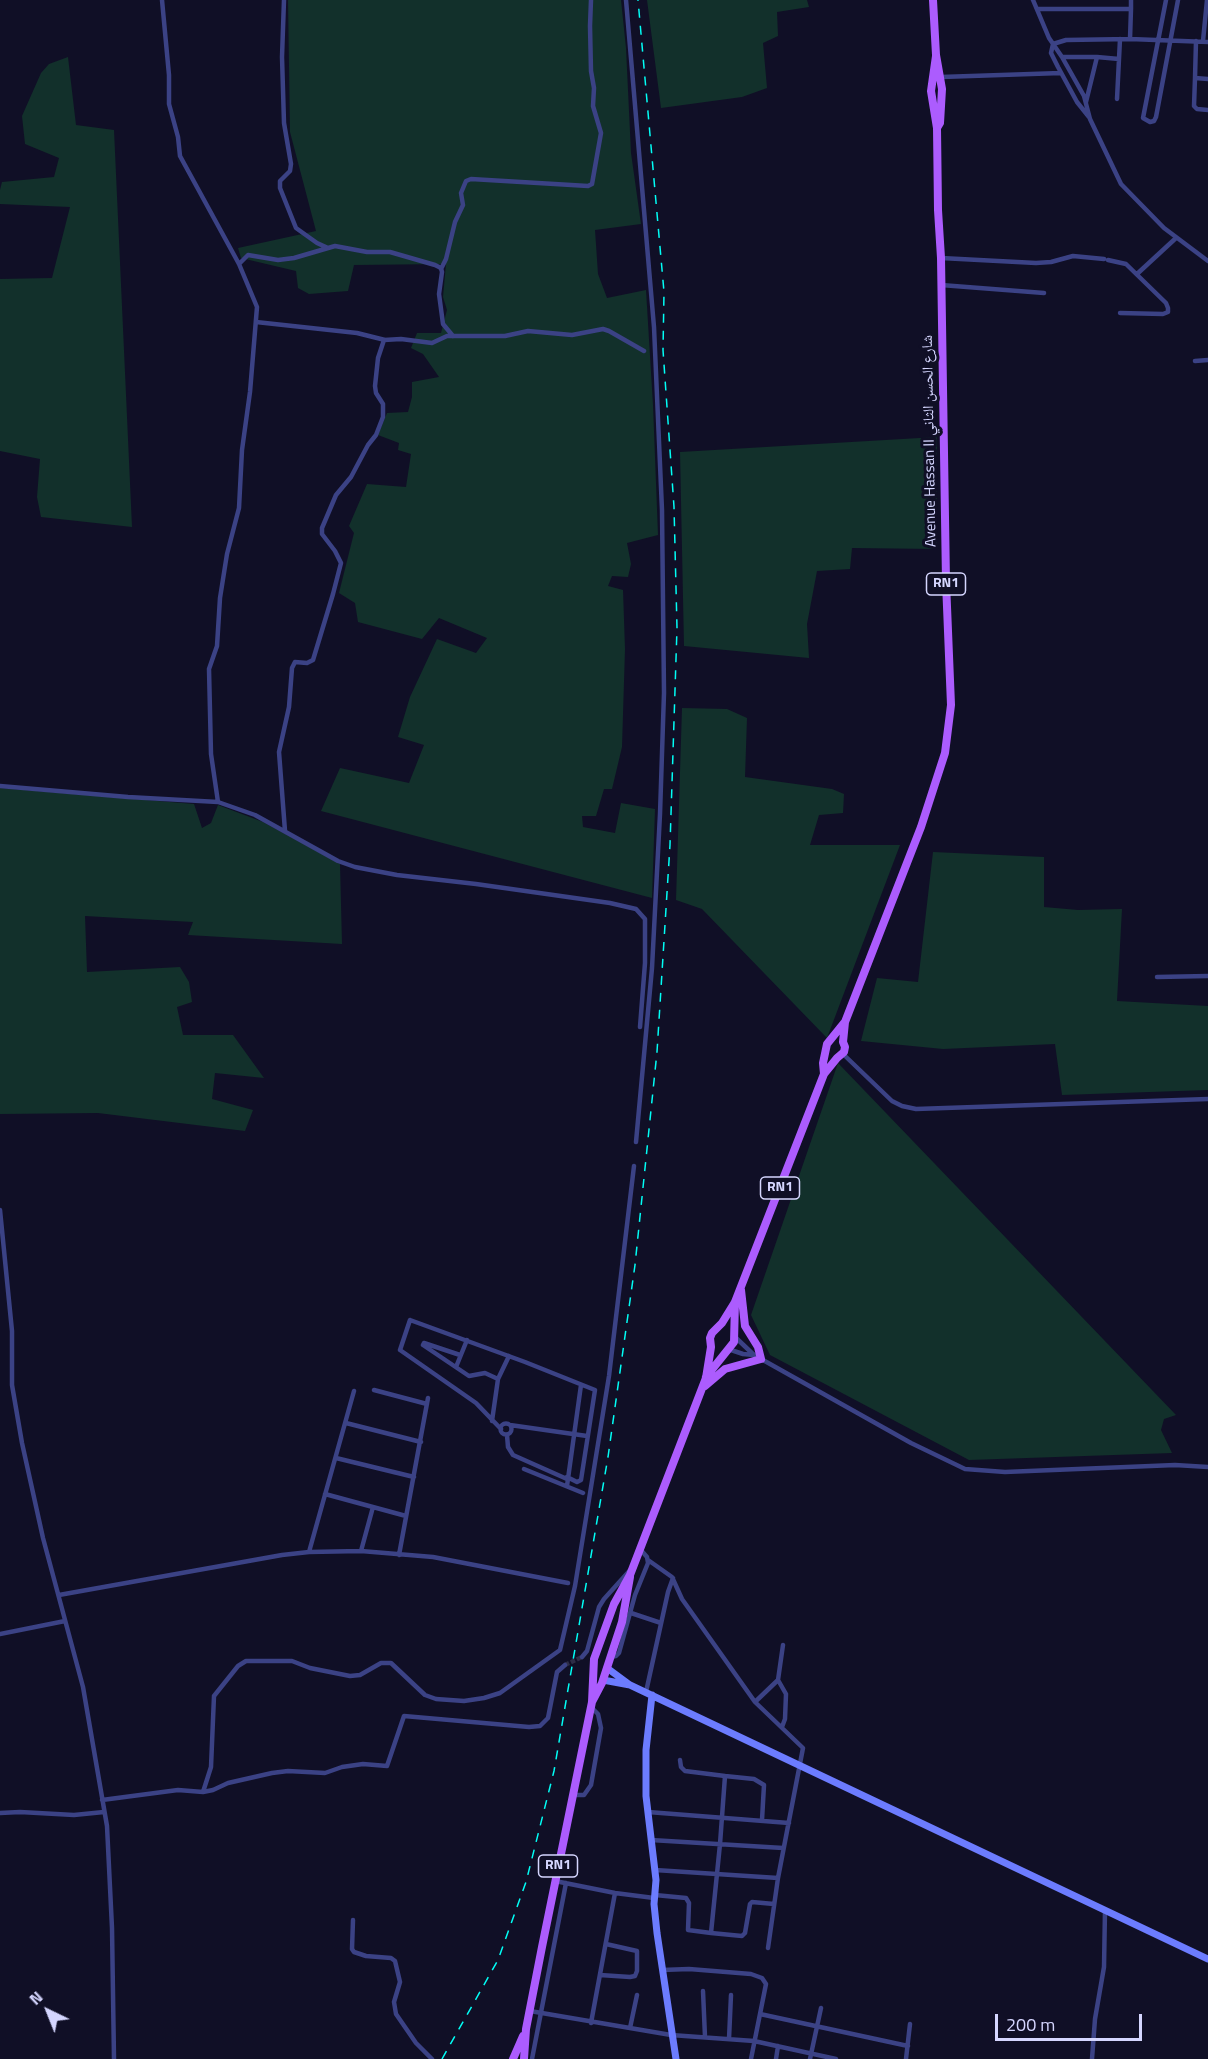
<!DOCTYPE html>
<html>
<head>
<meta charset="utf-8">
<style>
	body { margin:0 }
	#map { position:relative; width:1208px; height:2059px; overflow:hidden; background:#100f26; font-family:"Titillium Web",sans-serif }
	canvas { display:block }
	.north { position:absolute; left:18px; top:1981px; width:60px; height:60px; -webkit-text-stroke:4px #100f26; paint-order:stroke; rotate:317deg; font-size:16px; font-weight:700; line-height:24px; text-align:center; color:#d5d6ff }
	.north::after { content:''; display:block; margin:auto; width:21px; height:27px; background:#d5d6ff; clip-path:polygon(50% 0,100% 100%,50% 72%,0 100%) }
	.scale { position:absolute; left:995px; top:2014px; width:147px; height:27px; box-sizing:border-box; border:3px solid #d5d6ff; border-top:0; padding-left:8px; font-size:18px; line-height:21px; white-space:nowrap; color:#d5d6ff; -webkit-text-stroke:4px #100f26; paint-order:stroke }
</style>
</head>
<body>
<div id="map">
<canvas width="1208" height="2059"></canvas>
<div class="north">N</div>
<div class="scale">200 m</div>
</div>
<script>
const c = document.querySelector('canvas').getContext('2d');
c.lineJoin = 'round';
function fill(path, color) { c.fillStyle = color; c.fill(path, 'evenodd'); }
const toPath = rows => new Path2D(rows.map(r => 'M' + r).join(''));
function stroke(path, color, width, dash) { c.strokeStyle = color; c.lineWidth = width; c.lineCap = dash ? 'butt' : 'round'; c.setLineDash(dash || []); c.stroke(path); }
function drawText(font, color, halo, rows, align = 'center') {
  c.font = font + ' "Titillium Web","Noto Naskh Arabic",sans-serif'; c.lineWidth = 6; c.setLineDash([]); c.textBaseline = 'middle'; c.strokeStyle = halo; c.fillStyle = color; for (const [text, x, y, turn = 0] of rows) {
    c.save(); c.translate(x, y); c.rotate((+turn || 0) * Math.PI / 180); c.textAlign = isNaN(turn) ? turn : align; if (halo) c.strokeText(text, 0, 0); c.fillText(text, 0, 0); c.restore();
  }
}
fill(toPath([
	[288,0,621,0,626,48,631,153,641,224,595,230,598,274,607,298,646,290,653,405,658,535,627,543,631,564,628,577,612,576,608,586,623,590,625,649,622,747,612,789,604,789,596,816,582,816,583,827,615,833,621,803,655,809,652,898,321,811,340,768,409,783,424,745,398,737,410,697,437,639,476,653,487,638,439,618,422,639,358,622,355,603,339,593,354,533,349,526,367,484,406,487,411,454,398,450,399,443,378,435,387,413,408,412,412,397,412,382,439,377,423,354,411,348,417,333,441,333,447,310,443,297,446,264,354,265,348,291,309,294,298,288,296,271,241,258,238,248,316,231,290,132],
	[647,0,807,0,809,7,777,12,778,36,763,43,767,88,742,97,661,108],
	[68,57,76,125,114,130,132,527,41,517,37,497,40,459,0,451,0,279,52,278,70,207,0,204,0,190,2,182,54,177,59,158,25,144,22,116,41,73,49,64],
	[937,437,937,549,852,548,850,569,817,571,807,624,809,658,684,646,680,452],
	[682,708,727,709,747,718,745,777,832,789,844,794,843,813,819,815,810,845,900,845,827,1038,702,909,676,900],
	[0,788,194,804,202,828,211,823,218,805,263,822,340,864,342,944,188,935,193,922,85,916,87,972,180,967,189,982,192,1002,177,1007,183,1035,233,1035,264,1078,215,1073,212,1099,253,1110,245,1131,98,1113,0,1114],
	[933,852,1044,857,1044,907,1078,910,1122,909,1117,1001,1208,1006,1208,1090,1062,1095,1055,1044,943,1049,861,1041,877,978,918,982],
	[838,1063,1176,1415,1164,1419,1161,1430,1172,1453,969,1460,770,1355,751,1315]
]), '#12302b');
stroke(toPath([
	[565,1665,582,1657]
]), '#2e2d47', 4.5, [4.5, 2]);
stroke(toPath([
	[162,0,169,75,169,104,178,137,180,156,239,264,257,307,250,392,242,450,239,508,227,554,220,598,217,646,209,669,211,754,218,802],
	[284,0,282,57,284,123,291,164,290,171,280,181,280,188,296,228,317,243,328,248],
	[626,0,654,327,662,510,664,693,660,814,652,968,636,1142],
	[1033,0,1049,38,1062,57,1084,96,1090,119,1121,184,1164,228,1208,261],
	[1131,0,1131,9],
	[1166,0,1143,118,1150,122,1154,121,1156,117,1178,0],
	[1037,9,1131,9,1130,39],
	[1196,41,1195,78,1208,79],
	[1203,41,1207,0],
	[1062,57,1097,57,1086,102],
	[1097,57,1119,59],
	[941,77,1061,73],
	[1195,78,1194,106,1197,109,1208,110],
	[1117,99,1120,39],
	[1089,117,1077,102,1058,67,1051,53,1053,44,1066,40,1130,39,1208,42],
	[941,258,1036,263,1051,262,1073,256,1104,259],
	[1108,260,1126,264,1166,303,1168,308,1168,312,1163,314,1120,313],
	[239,264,248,255,278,260,294,258,335,246,367,252,390,252,435,265,441,268,442,272,439,294,443,324,453,336],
	[441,269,446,259,455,222,463,205,461,193,466,181,471,179,588,186,592,184,601,133,593,106,594,88,591,71,590,26,591,0],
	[1137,274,1176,238],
	[941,285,1044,293],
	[256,322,357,333,385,340],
	[1195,361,1208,360],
	[0,786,128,797,218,802,255,815,338,861,355,867,397,875,476,884,610,903,636,909,645,919,645,963,640,1027],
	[285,831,279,752,289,707,292,668,295,662,307,663,313,660,333,594,341,563,335,551,322,534,322,528,336,495,351,477,368,445,376,435,383,417,383,404,376,393,375,386,378,358,384,340,401,339,432,343,447,336,505,336,528,331,572,335,603,329,609,331,644,351],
	[1157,977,1208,976],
	[843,1054,892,1101,902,1106,916,1109,1208,1099],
	[0,1210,12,1331,12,1385,22,1443,43,1538,83,1687,107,1826,112,1928,114,2059],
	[734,1336,754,1355],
	[728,1349,743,1354,754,1355,911,1443,965,1469,1005,1472,1175,1465,1208,1467],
	[460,1355,424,1343,423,1345,469,1376,485,1373,498,1379],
	[456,1367,467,1340],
	[374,1390,427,1404],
	[492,1421,498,1379,509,1356],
	[346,1423,421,1442],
	'500.5 1429a5.5 5.5 0 1 1 11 0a5.5 5.5 0 1 1-11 0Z',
	[510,1425,587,1436],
	[501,1429,476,1403,400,1350,410,1320,525,1362,595,1390,581,1480,577,1482,567,1477],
	[507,1435,508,1447,513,1455,567,1479],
	[336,1458,414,1477],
	[524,1469,583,1493],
	[567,1486,581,1385],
	[325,1494,406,1516],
	[361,1551,373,1507],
	[309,1552,354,1391],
	[399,1555,428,1398],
	[648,1560,672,1577,682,1599,755,1702,803,1748,778,1878,768,1948],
	[59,1595,282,1555,309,1552,361,1551,433,1557,568,1583],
	[631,1613,661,1623],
	[0,1634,65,1621],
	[582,1657,587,1651,599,1607,604,1599,632,1568],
	[610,1657,616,1656,619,1653,635,1595,648,1563,647,1557,640,1549],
	[778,1680,786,1694,785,1719,782,1727],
	[646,1692,668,1592,673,1578],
	[755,1702,778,1680,783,1645],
	[725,1776,754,1779,764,1785,762,1820],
	[203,1792,213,1790,228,1783,272,1773,288,1771,325,1773,342,1767,363,1764,387,1766,404,1716,529,1727,540,1726,548,1718,557,1672,565,1665],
	[573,1795,584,1795,591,1785,601,1728,598,1714,591,1707],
	[102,1800,178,1790,203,1792,211,1767,214,1696,238,1666,246,1661,292,1661,310,1668,350,1676,360,1675,381,1663,391,1663,425,1695,436,1699,464,1701,484,1698,500,1693,560,1650,575,1586,609,1376,634,1166],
	[648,1812,789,1823],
	[0,1813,20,1812,74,1815,104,1812],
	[651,1840,783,1848],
	[655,1870,778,1878],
	[555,1881,615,1893,654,1898],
	[655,1895,686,1898,689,1903,688,1930,711,1933,720,1844,725,1776,685,1771,681,1767,680,1760],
	[353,1920,352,1949,354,1952,366,1956,391,1958,395,1961,400,1982,394,2002,396,2014,416,2043,432,2059],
	[711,1933,742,1936,745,1933,750,1904,752,1902,774,1904],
	[662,1970,689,1969,751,1974,762,1978,766,1984,751,2059],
	[600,1975,630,1977,635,1976,637,1971,637,1951,606,1944],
	[703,1991,705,2037],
	[530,2011,671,2035,754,2041,836,2059],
	[760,2014,908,2046],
	[591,2023,615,1893],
	[630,2028,637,1995],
	[729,2039,731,1995],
	[532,2059,566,1883],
	[776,2059,778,2046],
	[810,2059,821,2008],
	[906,2059,910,2024],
	[1092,2059,1095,2019,1104,1967,1105,1910]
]), '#3b4285', 4.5);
stroke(toPath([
	[607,1668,630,1685,1208,1959],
	[603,1680,630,1685],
	[652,1695,646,1750,646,1796,656,1880,654,1904,657,1933,676,2059]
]), '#6c7cfe', 7);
stroke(toPath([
	[936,56,931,91,937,128],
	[824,1074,823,1063,827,1044,844,1023],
	[706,1377,734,1342,735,1302],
	[705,1386,725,1369,761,1359,758,1347,745,1326,741,1290],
	[592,1702,602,1683,622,1622,630,1577],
	[513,2059,523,2036],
	[524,2059,526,2029,542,1947,592,1702,594,1659,614,1604,630,1575,706,1378,711,1347,710,1338,712,1333,722,1323,735,1302,824,1074,837,1058,844,1052,845,1047,843,1042,845,1022,921,827,945,753,951,705,946,582,941,258,938,210,937,128,940,123,942,89,936,55,933,0]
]), '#ac5cfe', 8);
stroke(toPath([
	[442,2059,498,1960,526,1882,554,1771,608,1457,635,1265,657,1052,670,845,677,628,674,507,663,350,664,292,638,0]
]), '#02fef5', 1.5, [9, 8]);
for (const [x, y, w] of [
	[946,584,39],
	[780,1188,39],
	[558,1866,39]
]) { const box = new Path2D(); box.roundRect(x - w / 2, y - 11, w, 22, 4.5); c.fillStyle = '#100f26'; c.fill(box); stroke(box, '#d5d6ff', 1.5); }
drawText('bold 14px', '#d5d6ff', null, [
	["RN1",946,584],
	["RN1",780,1188],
	["RN1",558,1866]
]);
drawText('15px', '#d5d6ff', '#100f26', [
	["Avenue Hassan II شارع الحسن الثاني",930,441,-91]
]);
</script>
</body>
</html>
